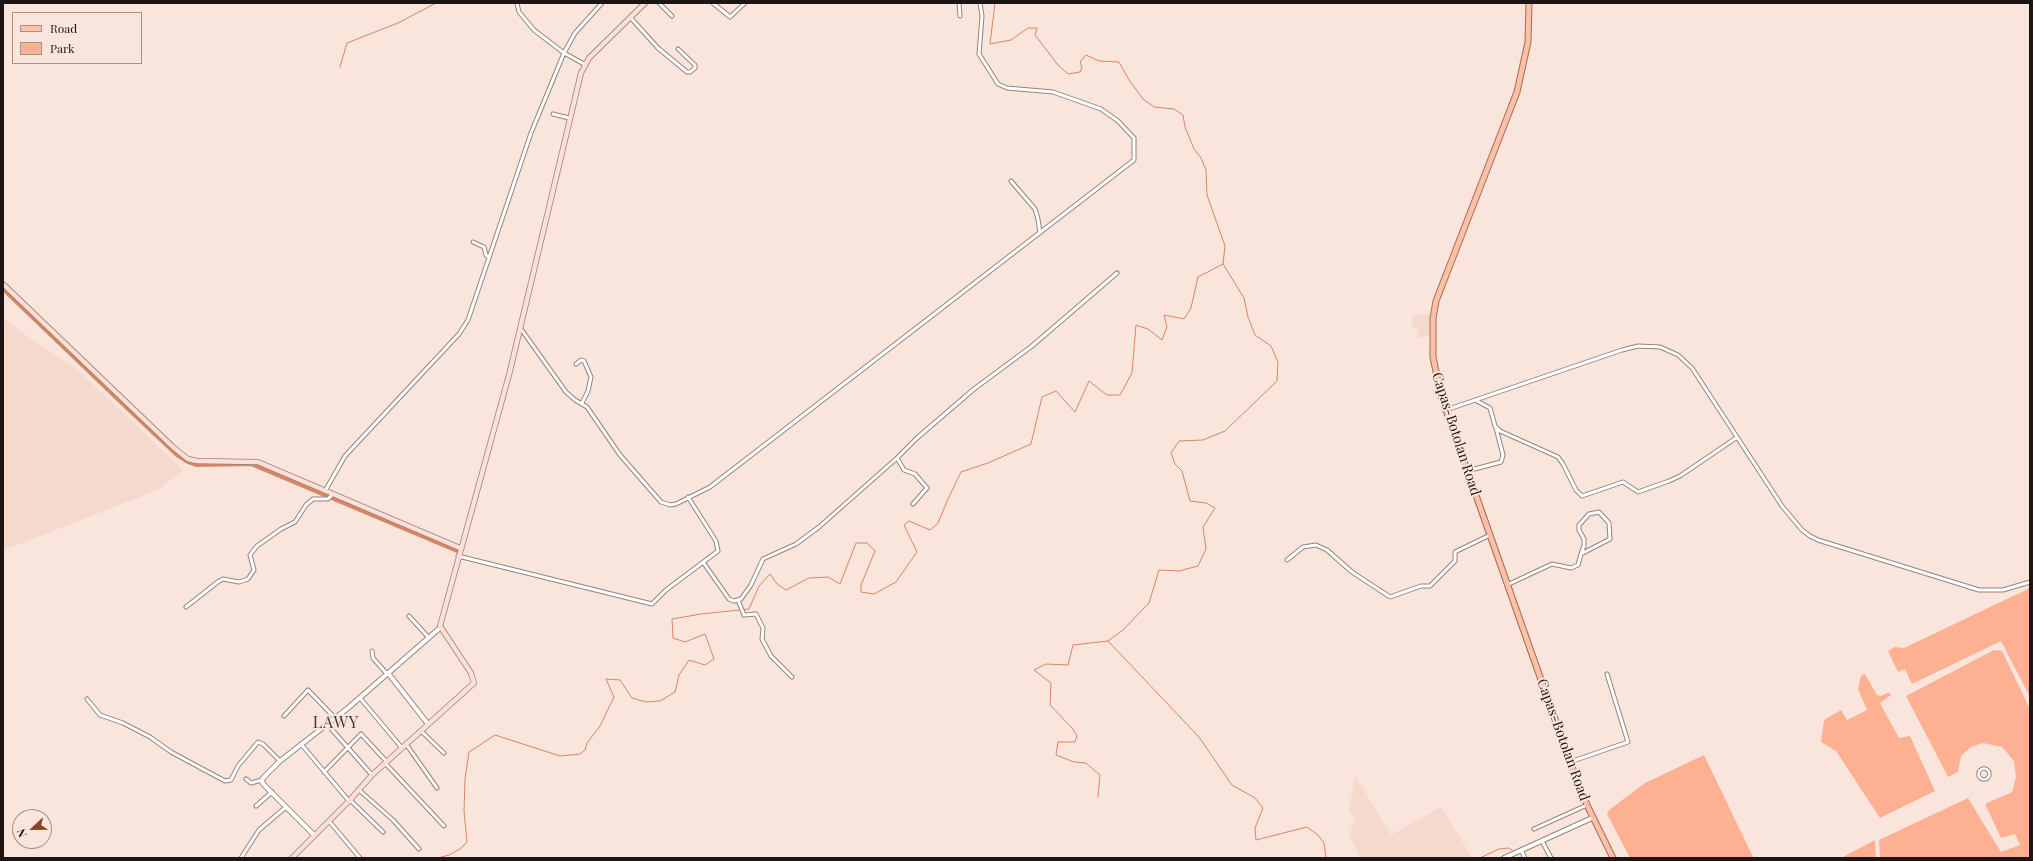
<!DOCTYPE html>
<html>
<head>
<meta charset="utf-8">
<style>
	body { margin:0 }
	#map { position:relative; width:2033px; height:861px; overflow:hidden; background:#fae5dd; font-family:"Playfair Display",serif }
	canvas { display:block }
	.frame { position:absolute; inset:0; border:4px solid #1c1513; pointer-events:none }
	.legend { position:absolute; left:12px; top:12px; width:130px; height:52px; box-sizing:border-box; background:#fae5dd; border:1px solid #a1928c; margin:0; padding:5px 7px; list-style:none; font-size:12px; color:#1c1513 }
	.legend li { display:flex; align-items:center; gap:8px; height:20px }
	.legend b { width:20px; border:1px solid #a1928c }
	.north { position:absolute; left:12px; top:809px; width:40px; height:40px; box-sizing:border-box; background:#fae5dd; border:1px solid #a1928c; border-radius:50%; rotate:248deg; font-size:11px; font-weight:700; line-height:16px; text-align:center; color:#1c1513 }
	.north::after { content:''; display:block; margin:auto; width:14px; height:18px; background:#8d4426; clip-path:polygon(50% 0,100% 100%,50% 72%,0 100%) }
</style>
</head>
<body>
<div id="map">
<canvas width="2033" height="861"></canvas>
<div class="frame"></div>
<ul class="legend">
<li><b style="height:5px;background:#fac1aa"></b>Road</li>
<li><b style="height:11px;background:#fdb192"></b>Park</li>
</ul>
<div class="north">N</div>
</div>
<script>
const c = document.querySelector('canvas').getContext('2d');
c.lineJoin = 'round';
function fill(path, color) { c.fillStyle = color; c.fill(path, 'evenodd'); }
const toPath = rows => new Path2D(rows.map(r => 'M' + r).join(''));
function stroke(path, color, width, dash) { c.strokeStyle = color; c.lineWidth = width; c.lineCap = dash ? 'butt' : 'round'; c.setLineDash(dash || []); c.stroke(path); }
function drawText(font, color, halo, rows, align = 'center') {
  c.font = font + ' "Playfair Display",serif'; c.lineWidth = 4; c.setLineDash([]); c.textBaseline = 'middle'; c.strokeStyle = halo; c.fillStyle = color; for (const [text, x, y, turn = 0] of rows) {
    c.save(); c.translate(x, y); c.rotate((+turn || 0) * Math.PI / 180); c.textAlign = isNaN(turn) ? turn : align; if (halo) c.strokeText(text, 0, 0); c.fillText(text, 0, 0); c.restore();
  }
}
fill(toPath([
	[1430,314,1429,336,1417,338,1418,329,1412,327,1413,315],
	[3,318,30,338,76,368,183,470,160,489,7,549,3,553],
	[1355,775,1391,835,1441,807,1472,857,1360,858,1349,834,1355,820,1349,810]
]), '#f5d9cd');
fill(toPath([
	[2030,588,2030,697,2001,641,1912,684,1905,669,1898,672,1888,651,1895,647,1904,648],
	[1994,650,2002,651,2030,709,2030,858,1880,858,1879,840,1968,798,2001,852,2020,845,2015,834,2001,838,1985,804,2012,792,2016,777,2014,761,2002,747,1983,743,1971,747,1961,756,1958,772,1948,777,1906,696],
	[1865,674,1877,695,1881,696,1889,692,1891,695,1880,703,1899,738,1910,736,1935,791,1880,818,1836,751,1821,742,1824,720,1841,710,1847,720,1867,710,1858,689,1861,676],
	[1704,755,1753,857,1630,858,1607,814,1609,810,1645,783],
	[1875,840,1876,858,1841,858]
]), '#fdb192');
stroke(toPath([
	[340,67,347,43,398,23,436,3],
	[1108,641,1199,737,1232,785,1255,798,1263,808,1255,828,1256,840,1307,827,1318,835,1324,843,1326,858],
	[1098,797,1100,775,1086,763,1074,762,1056,755,1058,742,1075,742,1077,736,1072,728,1050,705,1051,683,1034,670,1046,664,1068,665,1073,645,1108,641,1123,630,1149,603,1159,570,1179,571,1198,566,1206,549,1203,527,1215,508,1206,503,1190,501,1182,471,1175,464,1171,453,1179,441,1203,440,1225,431,1277,381,1278,362,1271,346,1255,335,1248,317,1244,298,1223,264],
	[438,858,449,855,460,849,467,842,464,811,465,779,469,752,495,735,560,756,580,754,585,750,587,743,600,726,614,697,606,679,620,680,632,698,646,702,660,701,675,692,679,675,689,660,705,665,714,659,705,634,685,642,673,638,672,619,701,614,749,609,759,586,770,574,777,584,786,590,809,578,828,577,840,584,856,543,867,543,875,551,861,585,861,592,874,594,896,582,917,552,904,525,909,521,930,530,938,523,948,499,961,472,988,463,1031,444,1042,397,1056,391,1075,412,1089,381,1107,395,1120,395,1132,373,1136,325,1148,329,1162,340,1167,327,1164,315,1184,319,1191,308,1198,277,1223,264,1225,246,1207,195,1206,170,1201,158,1194,149,1185,127,1183,115,1174,109,1154,107,1143,99,1129,80,1119,62,1099,61,1086,55,1080,62,1082,67,1080,72,1068,74,1058,65,1035,35,1037,28,1028,28,1011,40,990,44,995,3],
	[1480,858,1499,849,1508,848,1512,850]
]), '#da8462', 1);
stroke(toPath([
	[3,289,126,407,177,455,188,462,197,465,251,464,457,551]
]), '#da8462', 4);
const pedestrian = toPath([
	'1978.5 774a5.5 5.5 0 1 1 11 0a5.5 5.5 0 1 1-11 0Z'
]);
const minor = toPath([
	[659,3,672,16],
	[713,3,730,17,745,3],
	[959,3,960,16],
	[630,17,658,48,687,72,690,72,695,68,695,65,678,49],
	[584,64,564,53,575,33,602,3],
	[553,114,569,118],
	[1011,181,1035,209,1038,219,1040,233],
	[473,242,484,247,486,255,489,257],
	[521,329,566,392,575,400,587,407,620,455,661,502,670,505,676,504,710,487,1134,160,1134,138,1118,121,1101,109,1053,92,1007,88,998,84,979,54,982,16,980,3],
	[576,364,581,360,584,361,591,377,588,391,582,403],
	[1475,400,1490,408,1495,426,1500,431,1558,457,1563,464,1576,490,1582,496,1623,482,1638,492,1669,481,1680,476,1736,438],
	[1446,410,1622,350,1638,346,1660,347,1678,355,1692,368,1782,506,1802,530,1810,536,1818,540,1979,590,2003,590,2030,582],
	[897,458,904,470,915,474,927,488,913,504],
	[1467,471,1501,462,1503,455,1496,428],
	[325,491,345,456,459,334,468,320,531,133,564,53,534,30,519,12,517,3],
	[458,556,652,604,666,590,718,551,716,541,688,497],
	[1287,560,1303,547,1316,545,1327,550,1352,572,1390,597,1421,586,1430,586,1455,561,1455,552,1490,535],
	[703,562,729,599,734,601,741,599,751,585,763,559,796,544,819,527,897,458,917,438,974,389,1032,346,1117,273],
	[1507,585,1552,564,1571,568,1578,565,1581,554,1584,546,1584,539,1579,530,1579,525,1589,514,1599,512,1609,523,1610,539,1581,554],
	[738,600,744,615,756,614,763,628,762,639,771,656,792,677],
	[186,607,219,581,223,579,239,582,248,579,254,570,250,555,257,546,281,529,295,522,306,505,313,499,328,499,333,494],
	[409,616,429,638],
	[372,651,373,658,387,674],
	[360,698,402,748],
	[87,699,100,715,123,723,150,737,171,752,225,781,231,780,238,766,258,742,263,744,280,761],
	[284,716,308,690,335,718],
	[327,724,372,775],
	[421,731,444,753],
	[301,744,349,801],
	[406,744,437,788],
	[1570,762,1628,742,1607,674],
	[385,763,444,826],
	[324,772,361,734,387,762],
	[246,779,251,783,262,780],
	[359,790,393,820,419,849],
	[350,800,383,832],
	[256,806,272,792],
	[329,821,360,858],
	[1534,829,1587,805],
	[1542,841,1551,858],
	[1521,850,1525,858],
	[241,858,259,830,286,807]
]);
const tertiary = toPath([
	[388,673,428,724],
	[314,835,265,786,262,782,263,778,280,761,348,708,441,627],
	[1504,858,1592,818]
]);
const secondary = toPath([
	[3,284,173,447,188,459,197,461,258,462,460,548],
	[292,858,349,801,372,775,474,683,471,673,440,626,509,375,581,73,589,58,645,3]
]);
const primary = toPath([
	[1529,3,1528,42,1517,92,1436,301,1433,318,1433,357,1441,396,1570,762,1587,805,1613,858]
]);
stroke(pedestrian, '#96837c', 4.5);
stroke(minor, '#96837c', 5);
stroke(tertiary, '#96837c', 6);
stroke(secondary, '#96837c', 6);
stroke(primary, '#aa6a51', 7);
stroke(pedestrian, '#fff', 2.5);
stroke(minor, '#fff', 3);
stroke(tertiary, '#fff', 4);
stroke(secondary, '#fde0d5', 4.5);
stroke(primary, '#fac1aa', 5);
drawText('14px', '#1c1513', '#fae5dd', [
	["Capas-Botolan Road",1456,434,72],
	["Capas-Botolan Road",1563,740,70]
]);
c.letterSpacing = '1px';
drawText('16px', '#483831', '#fae5dd', [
	["LAWY",336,723]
]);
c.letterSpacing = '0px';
</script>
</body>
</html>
